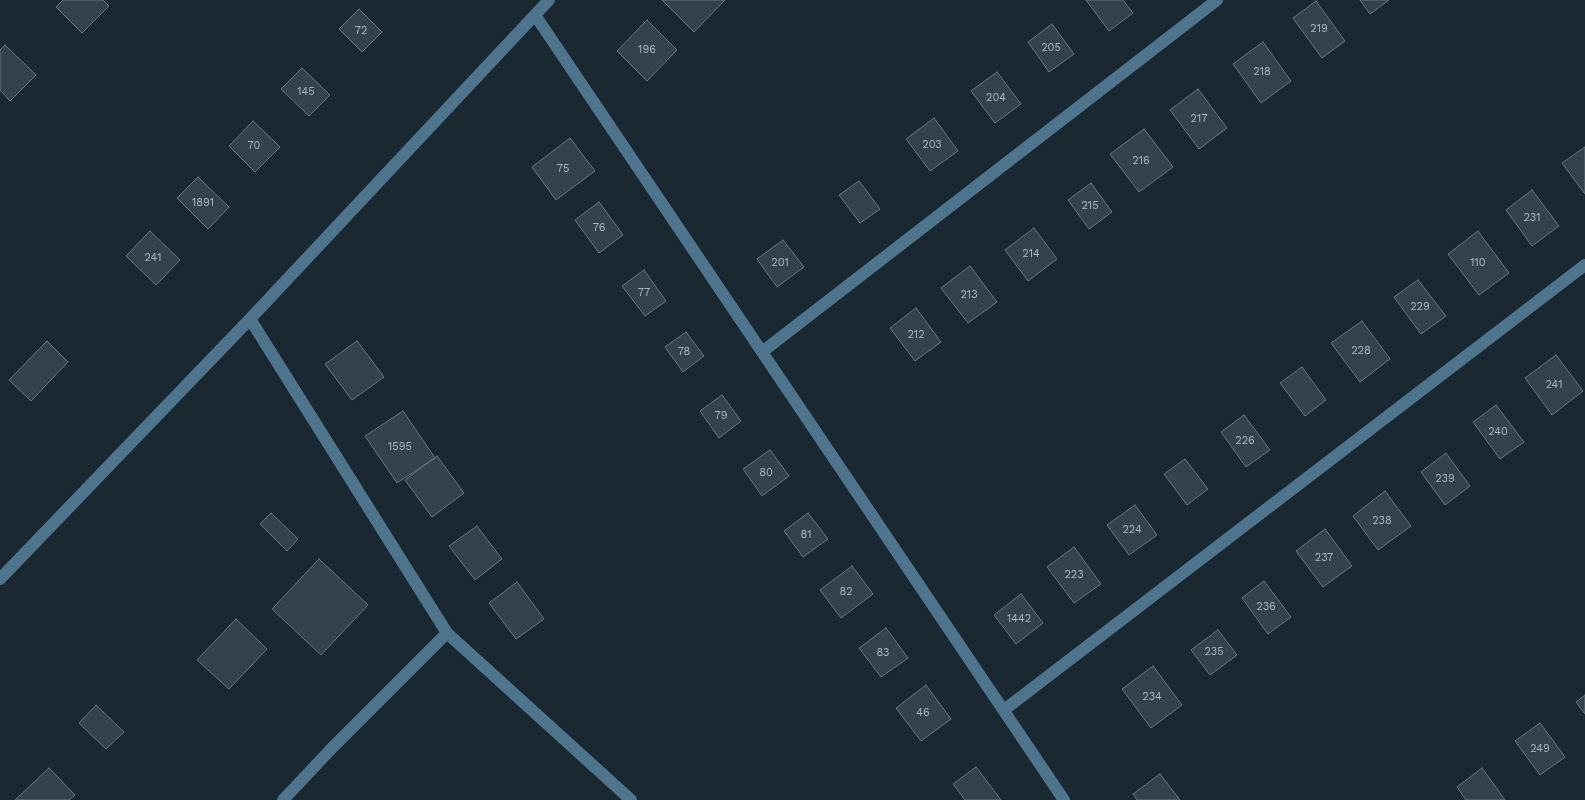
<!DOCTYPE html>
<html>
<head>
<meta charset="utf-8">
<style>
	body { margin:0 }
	canvas { display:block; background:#1a2831 }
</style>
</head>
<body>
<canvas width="1585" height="800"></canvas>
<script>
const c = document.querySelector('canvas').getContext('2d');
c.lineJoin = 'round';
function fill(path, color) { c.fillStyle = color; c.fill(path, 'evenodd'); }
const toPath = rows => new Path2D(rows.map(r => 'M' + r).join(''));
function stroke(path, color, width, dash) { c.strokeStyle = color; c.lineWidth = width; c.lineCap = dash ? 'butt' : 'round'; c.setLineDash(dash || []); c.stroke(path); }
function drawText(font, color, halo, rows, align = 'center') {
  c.font = font + ' "Work Sans",sans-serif'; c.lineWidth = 4; c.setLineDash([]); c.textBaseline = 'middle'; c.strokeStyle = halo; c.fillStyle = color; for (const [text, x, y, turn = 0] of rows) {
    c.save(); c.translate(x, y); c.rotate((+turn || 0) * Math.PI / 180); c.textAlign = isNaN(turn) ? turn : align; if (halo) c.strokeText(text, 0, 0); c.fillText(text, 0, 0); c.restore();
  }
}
const building = toPath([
	[63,0,103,0,109,6,82,33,56,7,63,0],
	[662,0,725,0,694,32,662,0],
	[1086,0,1123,0,1133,13,1109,31,1086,0],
	[1360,0,1389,0,1370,14,1360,0],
	[1316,1,1345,41,1322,58,1293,18,1316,1],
	[359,9,382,32,362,52,339,29,359,9],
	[647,20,677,50,647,81,617,51,647,20],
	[1052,24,1074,54,1049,72,1028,42,1052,24],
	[1263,42,1291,81,1261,103,1233,64,1263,42],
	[5,45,36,75,10,101,0,90,0,50,5,45],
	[302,68,330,95,309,116,281,89,302,68],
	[997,72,1021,104,995,123,971,91,997,72],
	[1198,89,1227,128,1199,149,1170,110,1198,89],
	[934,118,958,151,930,171,906,139,934,118],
	[253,121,280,147,255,172,229,146,253,121],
	[1144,129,1173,167,1139,192,1110,154,1144,129],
	[570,138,595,171,556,200,532,167,570,138],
	[1585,147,1585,194,1562,163,1585,147],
	[198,177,229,207,208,229,177,198,198,177],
	[859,181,880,209,860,223,839,195,859,181],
	[1091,183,1112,212,1089,229,1068,200,1091,183],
	[1532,190,1559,226,1532,246,1506,210,1532,190],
	[599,202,623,235,599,253,575,220,599,202],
	[1034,228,1057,259,1028,281,1005,250,1034,228],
	[150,231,180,260,156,285,126,256,150,231],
	[1478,231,1509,273,1479,295,1448,254,1478,231],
	[783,240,804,267,777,287,757,259,783,240],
	[970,266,997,302,968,323,941,288,970,266],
	[644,270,666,301,645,316,622,286,644,270],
	[1418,280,1446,316,1421,334,1394,297,1418,280],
	[916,308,941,342,915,361,890,328,916,308],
	[1362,321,1390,359,1360,382,1331,343,1362,321],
	[686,332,704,356,683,372,665,347,686,332],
	[47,341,68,362,31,401,9,380,47,341],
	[357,341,384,377,352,400,325,364,357,341],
	[1556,355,1583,391,1552,415,1525,378,1556,355],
	[1302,367,1326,400,1305,416,1280,383,1302,367],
	[722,395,741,421,719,438,700,411,722,395],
	[1496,405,1524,442,1500,459,1473,422,1496,405],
	[403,411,435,458,397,483,365,436,403,411],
	[1244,415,1270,450,1246,467,1221,432,1244,415],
	[770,450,789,476,762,496,743,469,770,450],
	[1446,453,1470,486,1445,505,1421,472,1446,453],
	[437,456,464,493,432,517,405,480,437,456],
	[1185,459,1208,489,1187,505,1164,474,1185,459],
	[1385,491,1411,526,1378,550,1353,516,1385,491],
	[1135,505,1157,535,1129,555,1107,525,1135,505],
	[271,513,298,539,287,551,260,524,271,513],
	[808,513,828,539,803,557,784,531,808,513],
	[477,526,502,559,475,580,449,546,477,526],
	[1325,529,1352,566,1323,587,1296,551,1325,529],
	[1074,547,1101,584,1074,603,1047,567,1074,547],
	[319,559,368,605,321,655,272,609,319,559],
	[852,566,873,594,841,618,820,590,852,566],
	[1264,581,1291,617,1268,634,1242,598,1264,581],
	[517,582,544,619,516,639,489,603,517,582],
	[1021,594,1043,623,1016,644,994,615,1021,594],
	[236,619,267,649,229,689,197,660,236,619],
	[886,628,908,658,881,677,859,648,886,628],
	[1218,630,1237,655,1210,675,1191,650,1218,630],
	[1153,666,1182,705,1151,728,1122,689,1153,666],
	[926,685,951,719,921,741,896,708,926,685],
	[1585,695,1585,714,1576,702,1585,695],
	[96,705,124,732,106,749,79,723,96,705],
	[1540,723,1565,757,1540,775,1515,741,1540,723],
	[976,767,1001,800,965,800,953,784,976,767],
	[49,768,75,795,69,800,15,800,49,768],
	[1482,768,1505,800,1466,800,1457,787,1482,768],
	[1160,774,1180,800,1137,800,1133,794,1160,774]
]);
fill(building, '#33424b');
stroke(building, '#687782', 1);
stroke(toPath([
	[535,15,1064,800],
	[250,319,447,633,631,800],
	[762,352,1217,0],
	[0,579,250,319,549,0],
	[1004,710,1585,265],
	[283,800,332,748,447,633]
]), '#4f748d', 12);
drawText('11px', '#adb8be', null, [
	["219",1319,29],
	["72",361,31],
	["205",1051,48],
	["196",647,50],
	["218",1262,72],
	["145",306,92],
	["204",996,98],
	["217",1199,119],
	["203",932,145],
	["70",254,146],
	["216",1141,161],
	["75",563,169],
	["1891",203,203],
	["215",1090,206],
	["231",1532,218],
	["76",599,228],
	["214",1031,254],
	["241",153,258],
	["201",780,263],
	["110",1478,263],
	["77",644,293],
	["213",969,295],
	["229",1420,307],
	["212",916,335],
	["228",1361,351],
	["78",684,352],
	["241",1554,385],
	["79",721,416],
	["240",1498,432],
	["226",1245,441],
	["1595",400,447],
	["80",766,473],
	["239",1445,479],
	["238",1382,521],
	["224",1132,530],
	["81",806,535],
	["237",1324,558],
	["223",1074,575],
	["82",846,592],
	["236",1266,607],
	["1442",1019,619],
	["235",1214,652],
	["83",883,653],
	["234",1152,697],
	["46",923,713],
	["249",1540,749]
]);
</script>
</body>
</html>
